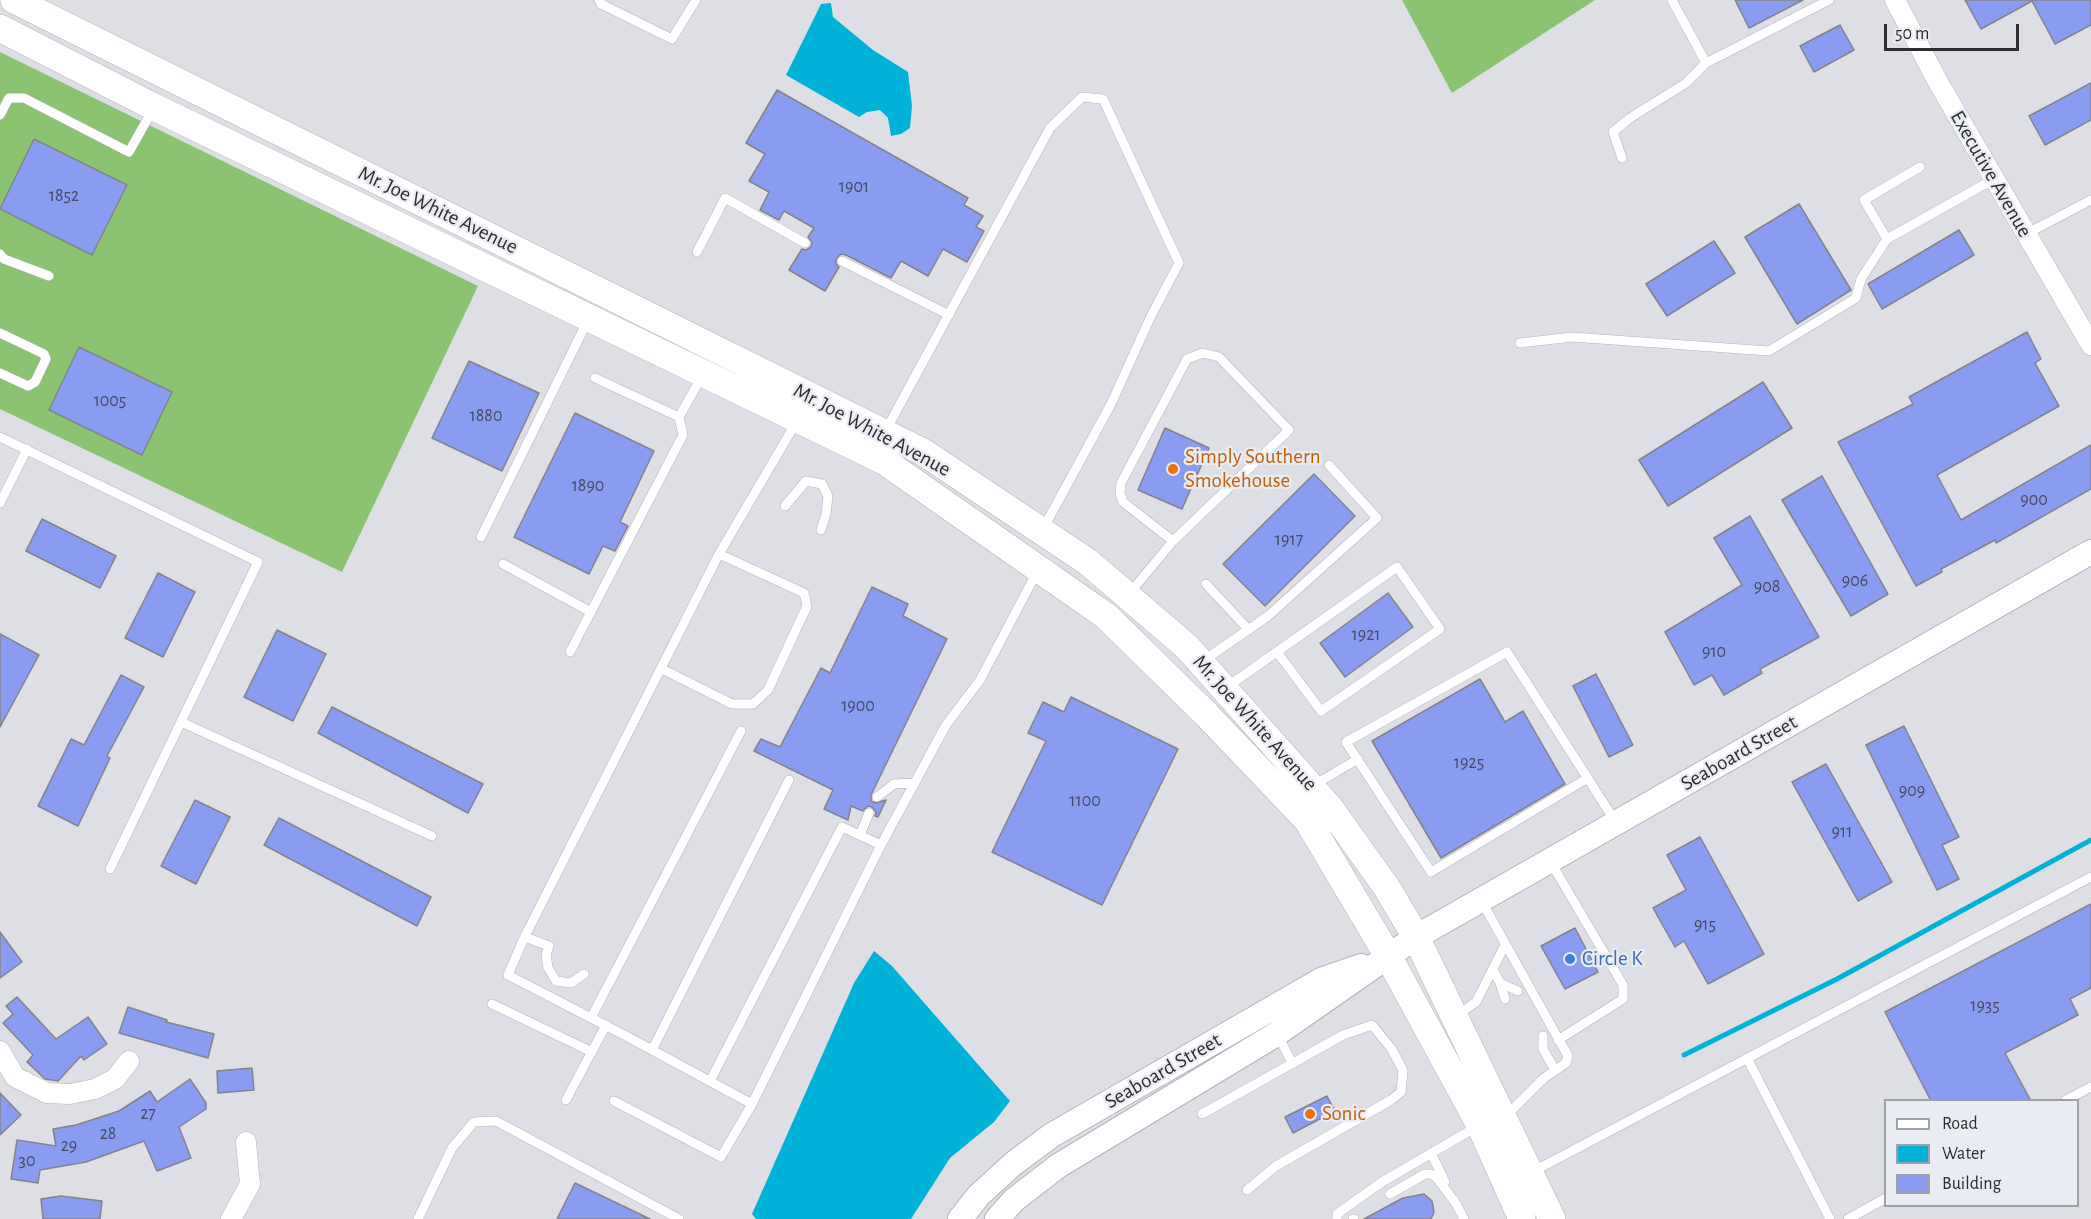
<!DOCTYPE html>
<html>
<head>
<meta charset="utf-8">
<style>
	body { margin:0 }
	#map { position:relative; width:2091px; height:1219px; overflow:hidden; background:#dddfe5; font-family:"Alegreya Sans",sans-serif }
	canvas { display:block }
	.legend { position:absolute; left:1884px; top:1099px; width:195px; height:108px; box-sizing:border-box; background:#eaecf3; border:2px solid #9fa0a5; margin:0; padding:8px 10px; list-style:none; font-size:18px; color:#2e2e31 }
	.legend li { display:flex; align-items:center; gap:12px; height:30px }
	.legend b { width:30px; border:2px solid #9fa0a5 }
	.scale { position:absolute; left:1884px; top:24px; width:135px; height:27px; box-sizing:border-box; border:3px solid #2e2e31; border-top:0; padding-left:8px; font-size:18px; line-height:21px; white-space:nowrap; color:#2e2e31; -webkit-text-stroke:4px #eaecf3; paint-order:stroke }
</style>
</head>
<body>
<div id="map">
<canvas width="2091" height="1219"></canvas>
<ul class="legend">
<li><b style="height:8px;background:#fff"></b>Road</li>
<li><b style="height:16px;background:#00b2d7"></b>Water</li>
<li><b style="height:16px;background:#8a9bf2"></b>Building</li>
</ul>
<div class="scale">50 m</div>
</div>
<script>
const c = document.querySelector('canvas').getContext('2d');
c.lineJoin = 'round';
function fill(path, color) { c.fillStyle = color; c.fill(path, 'evenodd'); }
const toPath = rows => new Path2D(rows.map(r => 'M' + r).join(''));
function stroke(path, color, width, dash) { c.strokeStyle = color; c.lineWidth = width; c.lineCap = dash ? 'butt' : 'round'; c.setLineDash(dash || []); c.stroke(path); }
function drawText(font, color, halo, rows, align = 'center') {
  c.font = font + ' "Alegreya Sans",sans-serif'; c.lineWidth = 4.5; c.setLineDash([]); c.textBaseline = 'middle'; c.strokeStyle = halo; c.fillStyle = color; for (const [text, x, y, turn = 0] of rows) {
    c.save(); c.translate(x, y); c.rotate((+turn || 0) * Math.PI / 180); c.textAlign = isNaN(turn) ? turn : align; if (halo) c.strokeText(text, 0, 0); c.fillText(text, 0, 0); c.restore();
  }
}
fill(toPath([
	[1402,0,1595,0,1452,93],
	[0,52,478,286,342,572,0,409]
]), '#8bc470');
fill(toPath([
	[831,3,833,17,873,50,908,72,912,106,910,128,901,134,891,136,888,118,880,110,867,112,859,117,786,75,821,4],
	[874,951,892,966,1010,1101,994,1122,950,1158,911,1219,756,1219,752,1214,854,983]
]), '#00b2d7');
stroke(toPath([
	[1684,1055,1837,979,2091,840]
]), '#00b2d7', 5);
const building = toPath([
	[1735,0,1803,0,1749,28,1735,0],
	[1965,0,2091,0,2091,25,2055,44,2032,1,1981,29,1965,0],
	[1840,25,1854,50,1814,72,1800,46,1840,25],
	[2091,83,2091,120,2045,145,2029,116,2091,83],
	[777,90,968,198,964,205,983,216,976,227,984,231,967,262,943,249,928,276,901,261,891,278,846,255,841,254,836,259,836,264,839,267,825,291,789,270,802,249,806,250,811,247,812,242,808,237,814,228,784,211,779,220,760,210,769,192,749,181,765,154,746,143,777,90],
	[34,139,127,185,92,255,0,209,34,139],
	[1799,204,1851,290,1797,324,1745,237,1799,204],
	[1959,230,1974,255,1882,309,1868,284,1959,230],
	[1714,241,1735,273,1667,316,1646,284,1714,241],
	[2027,332,2041,359,2035,363,2059,406,1937,475,1961,520,2091,445,2091,489,1996,543,1995,540,1941,569,1942,572,1916,586,1838,442,1913,404,1909,397,2027,332],
	[79,347,172,392,142,455,49,410,79,347],
	[469,361,539,393,502,471,432,438,469,361],
	[1763,382,1792,428,1668,506,1639,460,1763,382],
	[575,413,654,451,620,522,628,526,615,551,603,546,589,574,514,537,575,413],
	[1165,428,1209,448,1182,509,1138,490,1165,428],
	[1314,474,1355,516,1265,606,1223,564,1314,474],
	[1822,476,1888,594,1851,616,1782,500,1822,476],
	[1750,516,1819,637,1760,669,1762,673,1724,695,1712,675,1694,685,1665,632,1742,585,1714,538,1750,516],
	[42,519,116,556,100,588,26,551,42,519],
	[158,573,195,592,163,657,125,638,158,573],
	[872,587,908,604,903,616,947,639,871,795,871,801,875,803,886,800,878,817,875,816,876,812,872,807,868,806,863,811,851,806,848,820,824,809,833,790,754,751,761,739,780,747,821,668,830,673,872,587],
	[1388,593,1413,627,1345,677,1320,643,1388,593],
	[277,630,326,654,293,721,244,697,277,630],
	[0,634,39,655,0,727,0,634],
	[1596,674,1633,745,1609,757,1573,686,1596,674],
	[121,675,144,687,107,756,110,758,78,826,38,806,71,739,84,745,121,675],
	[1480,679,1505,722,1523,711,1565,784,1441,858,1372,741,1480,679],
	[1071,697,1178,749,1102,905,992,852,1046,741,1028,733,1043,702,1064,712,1071,697],
	[332,707,483,784,468,813,318,733,332,707],
	[1904,726,1959,837,1942,845,1959,879,1937,890,1866,745,1904,726],
	[1826,764,1892,882,1858,901,1792,782,1826,764],
	[195,800,230,817,196,884,161,866,195,800],
	[279,818,431,897,417,926,264,845,279,818],
	[1700,837,1764,954,1708,984,1684,941,1675,947,1653,908,1686,890,1667,855,1700,837],
	[2091,904,2091,988,2070,999,2078,1015,2005,1053,2031,1101,1931,1101,1885,1012,2091,904],
	[1575,928,1598,972,1565,989,1541,946,1575,928],
	[0,932,22,962,0,978,0,932],
	[17,997,56,1039,88,1017,107,1044,84,1060,81,1056,58,1081,45,1079,27,1062,33,1055,3,1023,13,1014,6,1006,17,997],
	[128,1007,167,1020,166,1022,214,1034,208,1058,119,1033,128,1007],
	[252,1068,254,1090,218,1093,217,1071,252,1068],
	[190,1079,206,1103,206,1109,179,1127,191,1158,157,1171,144,1141,86,1162,40,1170,38,1183,11,1179,17,1140,56,1146,53,1129,76,1125,119,1111,150,1091,157,1102,190,1079],
	[0,1093,21,1115,0,1135,0,1093],
	[1327,1096,1335,1111,1293,1133,1285,1117,1327,1096],
	[575,1183,650,1219,557,1219,575,1183],
	[1424,1194,1432,1201,1434,1212,1431,1219,1364,1219,1403,1198,1424,1194],
	[61,1196,102,1201,100,1219,43,1219,41,1199,61,1196]
]);
fill(building, '#8a9bf2');
stroke(building, '#82848a', 1.5);
const service = toPath([
	[599,0,601,4,672,39,696,0],
	[1672,0,1706,63,1829,0],
	[0,115,9,98,24,98,129,152,153,109],
	[1622,158,1613,132,1630,118,1686,83,1706,63],
	[1920,167,1864,200,1887,239,1994,179],
	[2026,234,2091,200],
	[697,252,725,198,805,243],
	[0,254,4,259,49,276],
	[842,261,949,315],
	[0,333,44,354,46,359,35,382,28,386,0,373],
	[1520,343,1572,337,1769,351,1856,298,1861,279,1887,239],
	[595,378,679,417,702,376],
	[886,430,1050,128,1082,97,1103,99,1179,263,1151,316,1111,404,1043,529],
	[0,437,258,562,110,869],
	[0,503,27,449],
	[785,506,806,481,822,484,828,496,826,514,821,530],
	[481,537,588,320],
	[503,564,591,612],
	[1206,584,1249,630],
	[1129,594,1173,541,1289,430,1219,357,1203,353,1187,359,1121,483,1120,493,1123,502,1173,541],
	[570,652,683,435,679,417],
	[1203,661,1268,616,1377,518,1329,465],
	[662,669,732,704,753,704,768,690,807,606,804,593,719,554],
	[1227,687,1397,567,1440,629,1321,711,1277,652],
	[181,722,432,836],
	[1588,778,1431,872,1346,742,1507,652,1615,821],
	[1314,785,1358,759],
	[877,797,894,784,915,783],
	[860,835,869,813],
	[1550,861,1623,985,1623,999,1558,1040],
	[1482,902,1568,1056,1566,1063,1544,1078,1505,1117],
	[525,937,549,946,546,954,548,968,556,981,571,983,584,974],
	[1493,970,1500,983,1505,999],
	[1500,983,1518,991],
	[492,1004,592,1052],
	[1457,1015,1476,1002,1505,945],
	[591,1018,741,731],
	[1275,1035,1280,1039,1292,1063],
	[1543,1036,1543,1049,1555,1070],
	[652,1050,789,780],
	[1747,1058,1830,1219],
	[710,1081,842,827,881,845],
	[566,1100,606,1025],
	[2066,1100,2091,1087],
	[614,1101,721,1157,752,1104,628,1037,508,975,524,938,719,554,797,421],
	[752,1104,881,845,946,725,980,680,1038,570],
	[1202,1114,1343,1035,1372,1025,1391,1048,1403,1070,1401,1092,1391,1100,1276,1166,1247,1190],
	[1432,1155,1445,1182],
	[1532,1172,2091,877],
	[1390,1194,1425,1174,1431,1174,1437,1178,1457,1205],
	[1454,1200,1464,1219],
	[418,1219,452,1148,474,1122,496,1121,679,1219],
	[1337,1219,1337,1214,1382,1182,1478,1126],
	[1353,1219,1354,1219],
	[1848,1219,1886,1198]
]);
const minor = toPath([
	[1895,0,1938,82,2091,345],
	[0,1051,15,1077,47,1093,70,1094,95,1089,115,1079,129,1061],
	[231,1219,250,1184,246,1142]
]);
const tertiary = toPath([
	[960,1219,979,1195,1013,1164,1052,1135,1323,979,1361,966],
	[997,1219,1014,1200,1058,1166,1275,1035,1416,937,2091,552]
]);
const secondary = toPath([
	[14,0,923,452,1088,562,1187,647,1330,808,1387,888,1416,937,1552,1219],
	[0,28,154,107,884,461,1106,616,1207,715,1308,821,1388,956,1480,1125,1522,1219]
]);
stroke(service, '#b2b4bb', 10);
stroke(minor, '#b2b4bb', 21);
stroke(tertiary, '#b2b4bb', 26);
stroke(secondary, '#b2b4bb', 28);
stroke(service, '#fff', 9);
stroke(minor, '#fff', 20);
stroke(tertiary, '#fff', 24);
stroke(secondary, '#fff', 27);
for (const [x, y, r, color] of [
	[1173,469,6,"#e8710a"],
	[1570,959,6,"#3f7fe0"],
	[1310,1114,6,"#e8710a"]
]) { const dot = new Path2D(); dot.arc(x, y, r, 0, 2 * Math.PI); c.fillStyle = color; c.fill(dot); stroke(dot, '#eaecf3', 2); }
drawText('18px', '#454961', null, [
	["1901",854,187],
	["1852",64,196],
	["1005",110,401],
	["1880",486,416],
	["1890",588,486],
	["900",2034,500],
	["1917",1289,540],
	["906",1855,581],
	["908",1767,587],
	["1921",1366,635],
	["910",1714,652],
	["1900",858,706],
	["1925",1469,763],
	["909",1912,791],
	["1100",1085,801],
	["911",1842,832],
	["915",1705,925],
	["1935",1985,1006],
	["27",148,1114],
	["28",108,1134],
	["29",69,1146],
	["30",27,1161]
]);
drawText('21px', '#2e2e31', '#eaecf3', [
	["Executive Avenue",1991,174,60],
	["Mr. Joe White Avenue",438,210,26],
	["Mr. Joe White Avenue",872,430,28],
	["Mr. Joe White Avenue",1255,723,48],
	["Seaboard Street",1739,753,-30],
	["Seaboard Street",1163,1071,-30]
]);
drawText('21px', '#c56008', '#eaecf3', [
	["Simply Southern",1185,457],
	["Smokehouse",1185,481],
	["Sonic",1322,1114]
], 'left');
drawText('21px', '#366cbe', '#eaecf3', [
	["Circle K",1582,959]
], 'left');
</script>
</body>
</html>
